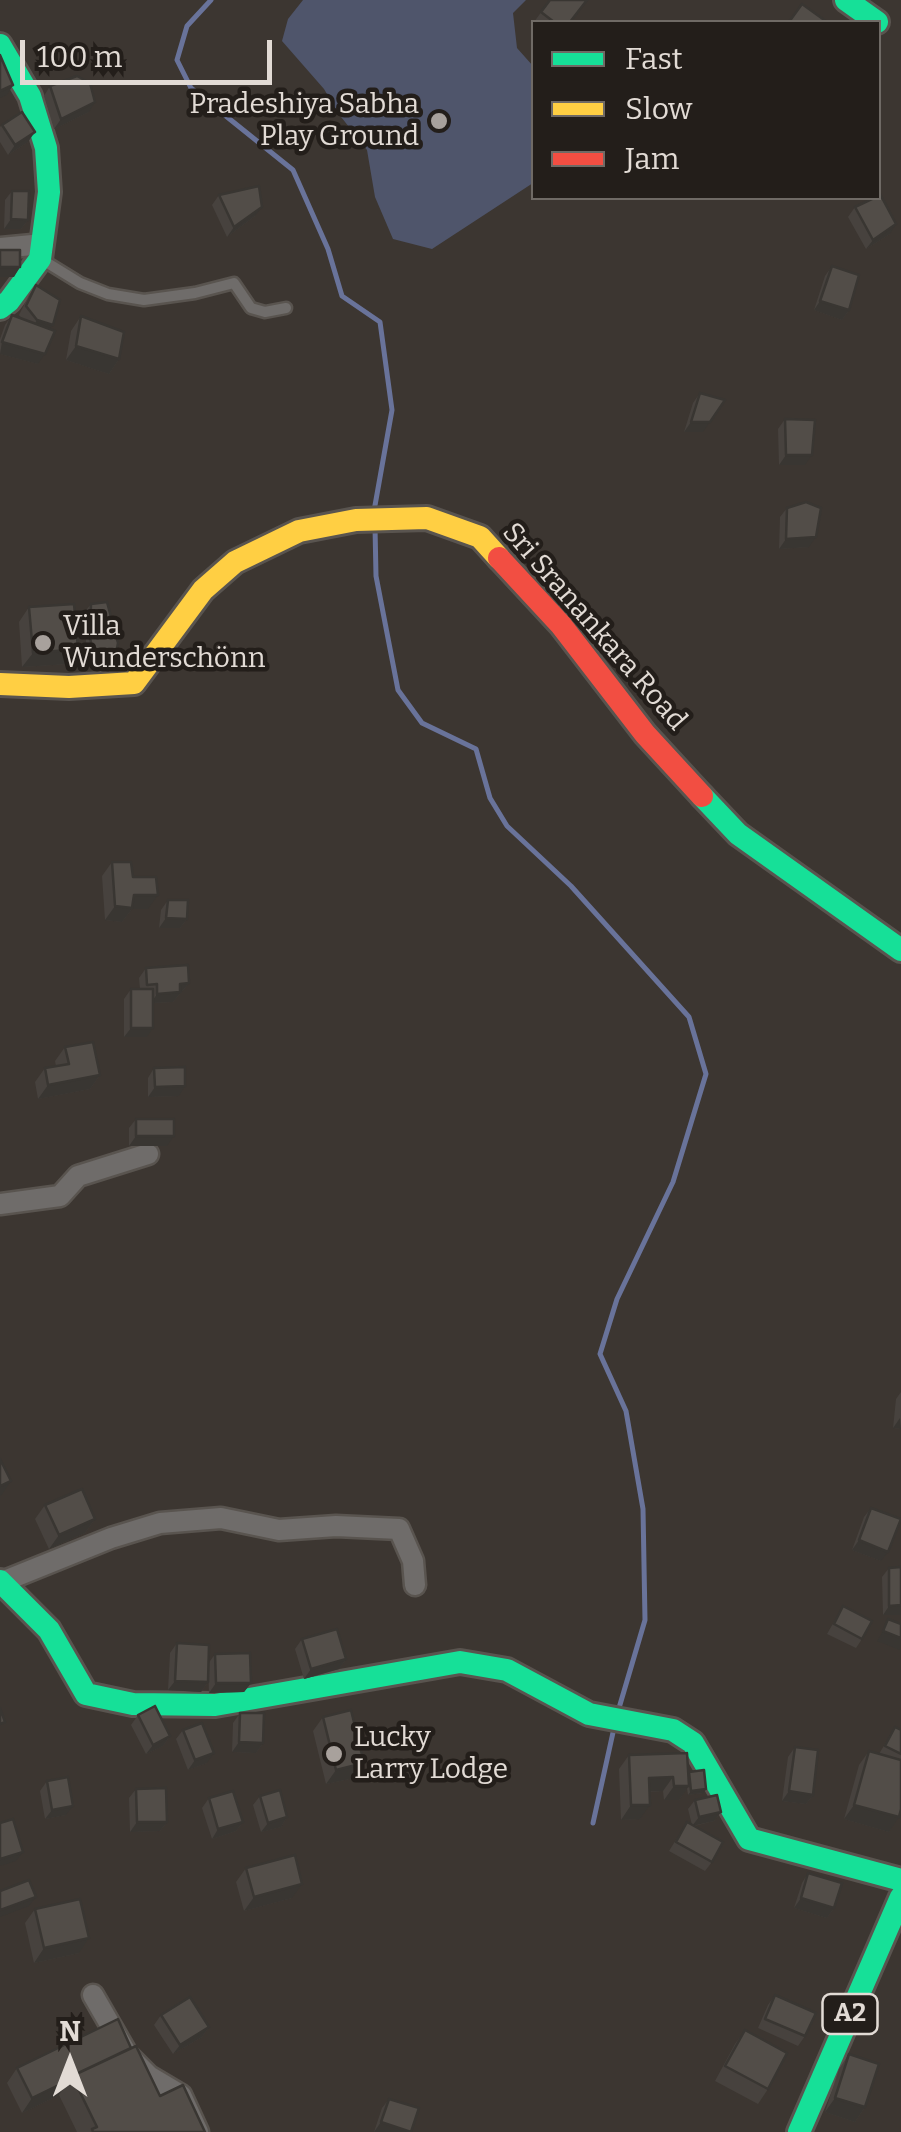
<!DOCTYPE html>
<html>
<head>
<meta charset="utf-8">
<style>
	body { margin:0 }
	#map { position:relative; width:901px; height:2132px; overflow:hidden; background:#3c3631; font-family:Bitter,serif }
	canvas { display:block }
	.legend { position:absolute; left:531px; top:20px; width:350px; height:180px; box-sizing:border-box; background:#231e1a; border:2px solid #6f6a65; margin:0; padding:12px 18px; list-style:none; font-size:30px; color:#e2dbd5 }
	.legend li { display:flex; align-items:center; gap:20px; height:50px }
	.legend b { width:50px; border:2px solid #6f6a65 }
	.north { position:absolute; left:20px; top:2012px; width:100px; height:100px; -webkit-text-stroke:8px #231e1a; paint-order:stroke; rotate:0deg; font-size:28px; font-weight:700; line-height:40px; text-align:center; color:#e2dbd5 }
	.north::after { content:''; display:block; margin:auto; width:35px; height:45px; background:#e2dbd5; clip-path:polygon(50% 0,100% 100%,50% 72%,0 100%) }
	.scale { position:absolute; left:20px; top:40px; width:252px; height:45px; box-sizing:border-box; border:5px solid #e2dbd5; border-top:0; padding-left:12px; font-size:30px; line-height:35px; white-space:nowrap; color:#e2dbd5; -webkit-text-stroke:8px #231e1a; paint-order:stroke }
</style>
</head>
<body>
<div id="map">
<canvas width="901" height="2132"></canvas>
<ul class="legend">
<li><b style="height:12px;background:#16e098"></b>Fast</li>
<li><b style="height:12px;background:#ffcf43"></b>Slow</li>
<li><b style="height:12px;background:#f24e42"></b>Jam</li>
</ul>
<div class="north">N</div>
<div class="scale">100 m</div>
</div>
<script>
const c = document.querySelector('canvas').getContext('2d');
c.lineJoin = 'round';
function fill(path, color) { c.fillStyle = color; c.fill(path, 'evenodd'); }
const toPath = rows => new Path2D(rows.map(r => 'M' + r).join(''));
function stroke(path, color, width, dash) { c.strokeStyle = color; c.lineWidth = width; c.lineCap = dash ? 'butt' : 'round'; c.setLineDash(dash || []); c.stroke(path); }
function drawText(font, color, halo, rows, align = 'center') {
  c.font = font + ' Bitter,serif'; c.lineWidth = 9; c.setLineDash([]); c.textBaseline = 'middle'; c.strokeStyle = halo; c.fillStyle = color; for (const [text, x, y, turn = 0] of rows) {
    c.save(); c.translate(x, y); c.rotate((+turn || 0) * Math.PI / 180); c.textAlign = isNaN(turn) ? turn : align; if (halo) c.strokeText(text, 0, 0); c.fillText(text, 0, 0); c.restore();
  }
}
fill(toPath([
	[303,0,526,0,513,13,517,48,533,66,533,183,432,249,393,239,375,197,367,150,338,113,324,89,282,41,288,19]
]), '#4f556b');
stroke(toPath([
	[211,0,187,26,177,60,191,88,293,170,328,249,342,296,380,322,392,410,374,511],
	[375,527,376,576,398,690,422,723,476,749,490,798,507,826,571,886,689,1017,706,1074,673,1182,617,1299,600,1354,626,1411,643,1509,645,1620,619,1708],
	[593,1823,614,1728]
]), '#69739a', 5);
const lane = toPath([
	[41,259,80,283,108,294,144,300,195,293,234,283,251,308,265,312,286,308]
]);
const street = toPath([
	[0,248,43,244],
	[0,1204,60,1196,78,1176,148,1154],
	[2,1582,111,1538,160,1523,221,1518,279,1530,336,1526,399,1529,413,1561,415,1585],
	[93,1995,127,2054,149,2076,181,2095,198,2132]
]);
const fast = toPath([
	[846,0,877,22],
	[0,45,30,96,46,148,49,192,40,259,9,301,0,308],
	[702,796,738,834,901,950],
	[0,1581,49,1630,86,1694,133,1704,215,1705,460,1662,507,1670,589,1714,673,1730,693,1743,749,1839,901,1880],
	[799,2132,901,1897]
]);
const slow = toPath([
	[0,684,69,687,134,683,203,590,235,562,299,531,356,520,427,518,480,537,499,558]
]);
const jam = toPath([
	[499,558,561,625,645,734,702,796]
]);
stroke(lane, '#59544f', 15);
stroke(street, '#59544f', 25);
stroke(fast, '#59544f', 28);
stroke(slow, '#59544f', 28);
stroke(jam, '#59544f', 28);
stroke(lane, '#6f6c6a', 10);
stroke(street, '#6f6c6a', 20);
stroke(fast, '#16e098', 22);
stroke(slow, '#ffcf43', 22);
stroke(jam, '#f24e42', 22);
fill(toPath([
	[550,0,588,0,571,22,534,22],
	[50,86,89,112,54,129,44,96],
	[2,125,28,142,8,155,0,142,0,127],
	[12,191,28,220,21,229,4,229,5,200],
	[219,195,255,216,227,237,212,205],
	[855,207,890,234,866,249,848,217],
	[832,266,849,310,842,320,814,310,825,276],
	[36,285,50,329,38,364,0,354,0,339,5,325,12,315,22,319,19,315,29,295],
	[81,316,119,359,109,374,66,360,71,331],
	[700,393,703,432,684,432,693,403],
	[785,419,805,465,779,465,778,429],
	[787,508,809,547,779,549,780,517],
	[91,604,114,665,110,670,91,670,86,642,87,609],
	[29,607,78,649,68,664,22,667,19,622],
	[112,862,133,877,148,909,132,909,122,922,105,920,102,876],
	[168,900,187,919,180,928,159,928,161,910],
	[146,968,189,983,173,1002,153,1003,147,1037,124,1037,124,999,131,989,140,989,139,978],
	[65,1047,100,1075,90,1089,38,1099,35,1082,45,1068,56,1066,55,1061],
	[154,1068,179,1096,148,1097,148,1078],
	[136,1119,167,1146,129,1146,129,1128],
	[901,1392,901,1429,893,1428,896,1399],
	[45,1505,95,1519,85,1533,49,1549,35,1519],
	[871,1508,881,1561,852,1550,864,1517],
	[901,1567,901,1615,883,1615,882,1577,889,1568],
	[843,1606,862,1639,856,1648,827,1634],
	[302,1639,346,1659,339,1669,304,1679,295,1649],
	[177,1643,208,1664,215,1654,251,1683,244,1692,209,1693,208,1665,208,1682,201,1692,168,1690,170,1653],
	[240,1713,263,1743,256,1753,232,1752,233,1723],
	[138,1715,170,1736,163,1746,146,1754,131,1725],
	[323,1717,364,1763,354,1778,326,1784,313,1731],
	[895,1727,901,1730,901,1809,889,1832,844,1819,859,1765,869,1751,879,1754],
	[183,1730,207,1763,188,1770,176,1739],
	[795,1747,813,1795,806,1804,782,1801,788,1757],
	[629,1755,688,1773,703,1793,688,1795,687,1788,679,1800,664,1800,663,1791,649,1792,640,1819,621,1820,619,1769],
	[47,1781,66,1815,45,1819,40,1791],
	[136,1789,167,1822,160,1831,130,1832,129,1798],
	[260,1796,287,1817,281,1827,261,1832,253,1805],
	[209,1798,243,1822,236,1831,212,1839,202,1808],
	[695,1800,721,1812,714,1821,694,1826,712,1862,705,1871,669,1851,687,1822,692,1825,688,1809],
	[246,1868,292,1898,244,1911,236,1882],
	[808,1873,834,1908,827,1918,794,1908,802,1883],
	[35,1909,79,1953,34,1963,25,1923],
	[775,1995,805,2036,798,2046,758,2028,768,2005],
	[161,2015,209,2027,202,2037,173,2054,154,2025],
	[745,2030,768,2089,758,2104,715,2081,735,2044],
	[131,2048,160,2096,205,2132,77,2132,59,2095,22,2113,7,2083,17,2068],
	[849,2054,865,2107,855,2122,825,2112,839,2069],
	[389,2099,411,2132,374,2132,382,2108]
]), '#47423e');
fill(toPath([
	[13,85,7,95,0,98,0,91],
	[95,102,89,112,54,129,61,119],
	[35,132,28,142,8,155,15,145],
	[262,207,255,216,227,237,234,227],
	[11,219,28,220,21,229,4,229],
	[896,224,890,234,866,249,873,240],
	[0,267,20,267,14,277,0,277],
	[820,301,849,310,842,320,814,310],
	[37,320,53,325,46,335,31,330],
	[2,342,45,354,38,364,0,354],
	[76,346,119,359,109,374,66,360],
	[691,422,710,422,703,432,684,432],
	[786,455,812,455,805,465,779,465],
	[816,537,809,547,779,549,786,539],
	[78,649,68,664,22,667,33,653],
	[95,665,114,665,110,670,91,670],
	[134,895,158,895,148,909,132,909,122,922,105,920,115,906],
	[166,918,187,919,180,928,159,928],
	[189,983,173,1002,151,1003,157,994,180,984],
	[131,1028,153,1028,147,1037,124,1037],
	[100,1075,90,1089,38,1099,48,1085],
	[185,1086,179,1096,148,1097,155,1087],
	[136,1136,174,1136,167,1146,129,1146],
	[900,1418,901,1429,893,1428],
	[11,1481,1,1496,0,1496,0,1486],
	[95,1519,85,1533,49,1549,59,1535],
	[859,1540,888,1552,881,1561,852,1550],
	[901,1605,901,1615,883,1615,889,1606],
	[883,1631,901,1638,900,1650,877,1641],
	[346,1659,339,1669,304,1679,311,1669],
	[175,1681,208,1682,201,1692,168,1690],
	[216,1683,251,1683,244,1692,209,1693],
	[170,1736,163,1746,146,1754,153,1745],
	[239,1742,263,1743,256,1753,232,1752],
	[214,1753,207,1763,188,1770,195,1760],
	[364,1763,354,1778,326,1784,336,1770],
	[673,1777,663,1791,638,1792,649,1778],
	[674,1786,689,1786,679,1800,664,1800],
	[706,1789,703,1793,688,1795,691,1791],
	[789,1791,813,1795,806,1804,782,1801],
	[631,1805,650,1805,640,1819,621,1820],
	[854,1805,899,1817,889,1832,844,1819],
	[73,1806,66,1815,45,1819,52,1810],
	[721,1812,714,1821,692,1826,699,1817],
	[287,1817,281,1827,261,1832,268,1823],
	[137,1822,167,1822,160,1831,130,1832],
	[243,1822,236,1831,212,1839,218,1829],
	[23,1852,16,1861,0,1866,0,1859],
	[302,1884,292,1898,244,1911,254,1897],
	[36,1897,29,1906,0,1917,0,1910],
	[801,1898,834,1908,827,1918,794,1908],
	[89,1938,79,1953,34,1963,44,1948],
	[209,2027,202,2037,173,2054,180,2045],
	[69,2080,59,2095,22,2113,32,2098],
	[835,2098,865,2107,855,2122,825,2112],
	[381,2122,411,2132,374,2132]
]), '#393632');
const building = toPath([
	[550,0,587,0,570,22,554,22,541,12,550,0],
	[802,4,827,22,789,22,802,4],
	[0,55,13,85,0,91,0,55],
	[77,76,90,83,95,102,61,119,50,86,77,76],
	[22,112,35,132,15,145,2,125,22,112],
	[259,186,262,207,234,227,219,195,259,186],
	[12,191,29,191,28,220,11,219,12,191],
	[880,194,896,224,873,240,855,207,874,198,878,198,880,194],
	[0,250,20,250,20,267,0,267,0,250],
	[832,266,859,275,849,310,820,301,832,266],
	[36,285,60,300,53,325,37,320,26,306,36,285],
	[12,315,55,331,45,354,2,342,12,315],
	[81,316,124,332,119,359,76,346,81,316],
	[700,393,725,400,710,422,691,422,700,393],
	[785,419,815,420,812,455,786,455,785,419],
	[806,502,821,508,816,537,786,539,787,508,806,502],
	[107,602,118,643,114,665,95,665,90,637,91,604,107,602],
	[74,604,78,649,33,653,29,607,74,604],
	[112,862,131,862,133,877,156,877,158,895,134,895,132,908,115,906,112,862],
	[168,900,188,900,187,919,166,918,168,900],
	[188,965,189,983,180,984,180,992,157,994,157,984,147,985,146,968,188,965],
	[131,989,153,989,153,1028,131,1028,131,989],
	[93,1042,100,1075,48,1085,45,1068,69,1064,65,1047,93,1042],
	[185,1067,185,1086,155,1087,154,1068,185,1067],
	[136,1119,174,1119,174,1136,136,1136,136,1119],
	[0,1459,11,1481,0,1486,0,1459],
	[82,1489,95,1519,59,1535,45,1505,82,1489],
	[871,1508,901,1519,888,1552,859,1540,871,1508],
	[901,1567,901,1605,889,1606,889,1568,901,1567],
	[843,1606,872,1621,862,1639,834,1624,843,1606],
	[888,1619,901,1624,901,1638,883,1631,888,1619],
	[337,1629,346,1659,311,1669,302,1639,337,1629],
	[177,1643,209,1645,208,1682,175,1681,177,1643],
	[250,1653,251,1683,216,1683,215,1654,250,1653],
	[155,1706,170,1736,153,1745,138,1715,155,1706],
	[0,1708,5,1722,0,1724,0,1708],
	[351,1710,364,1763,336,1770,323,1717,351,1710],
	[240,1713,264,1713,263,1743,239,1742,240,1713],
	[202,1723,214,1753,195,1760,183,1730,202,1723],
	[895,1727,901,1730,901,1754,885,1746,895,1727],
	[795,1747,818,1750,813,1795,789,1791,795,1747],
	[869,1751,901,1760,901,1809,899,1817,854,1805,869,1751],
	[687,1753,689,1786,674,1786,673,1777,649,1778,650,1805,631,1805,629,1755,687,1753],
	[704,1770,706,1789,691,1791,689,1772,704,1770],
	[68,1777,73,1806,52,1810,47,1781,68,1777],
	[166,1788,167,1822,137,1822,136,1789,166,1788],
	[280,1790,287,1817,268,1823,260,1796,280,1790],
	[233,1791,243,1822,218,1829,209,1798,233,1791],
	[717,1795,721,1812,699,1817,695,1800,717,1795],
	[13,1819,23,1852,0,1859,0,1823,13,1819],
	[687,1822,723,1842,712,1862,676,1842,687,1822],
	[295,1855,302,1884,254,1897,246,1868,295,1855],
	[808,1873,842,1883,834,1908,801,1898,808,1873],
	[29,1880,36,1897,0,1910,0,1891,29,1880],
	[80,1899,89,1938,44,1948,35,1909,80,1899],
	[775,1995,816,2013,805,2036,765,2019,775,1995],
	[190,1997,209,2027,180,2045,161,2015,190,1997],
	[118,2019,131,2048,72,2076,69,2080,32,2098,17,2068,118,2019],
	[745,2030,787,2053,768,2089,725,2066,745,2030],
	[136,2046,160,2096,183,2085,205,2132,93,2132,92,2129,97,2127,72,2076,136,2046],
	[849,2054,879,2064,865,2107,835,2098,849,2054],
	[389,2099,419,2108,411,2132,381,2122,389,2099]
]);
fill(building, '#524d48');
stroke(building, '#393632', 2.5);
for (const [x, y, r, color] of [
	[439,121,10,"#a8a19c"],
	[43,643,10,"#a8a19c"],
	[334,1754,10,"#a8a19c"]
]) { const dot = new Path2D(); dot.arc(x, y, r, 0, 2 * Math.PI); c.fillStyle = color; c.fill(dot); stroke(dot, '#231e1a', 4); }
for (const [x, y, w] of [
	[850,2014,55]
]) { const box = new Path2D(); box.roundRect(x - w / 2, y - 20, w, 40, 8); c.fillStyle = '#231e1a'; c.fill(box); stroke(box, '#e2dbd5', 2.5); }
drawText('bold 25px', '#e2dbd5', null, [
	["A2",850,2014]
]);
drawText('28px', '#e2dbd5', '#231e1a', [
	["Pradeshiya Sabha",419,105,"right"],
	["Play Ground",419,137,"right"],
	["Villa",63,627],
	["Wunderschönn",63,659],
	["Lucky",354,1738],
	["Larry Lodge",354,1770]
], 'left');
drawText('28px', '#e2dbd5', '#231e1a', [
	["Sri Sranankara Road",594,627,49]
]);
</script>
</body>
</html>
